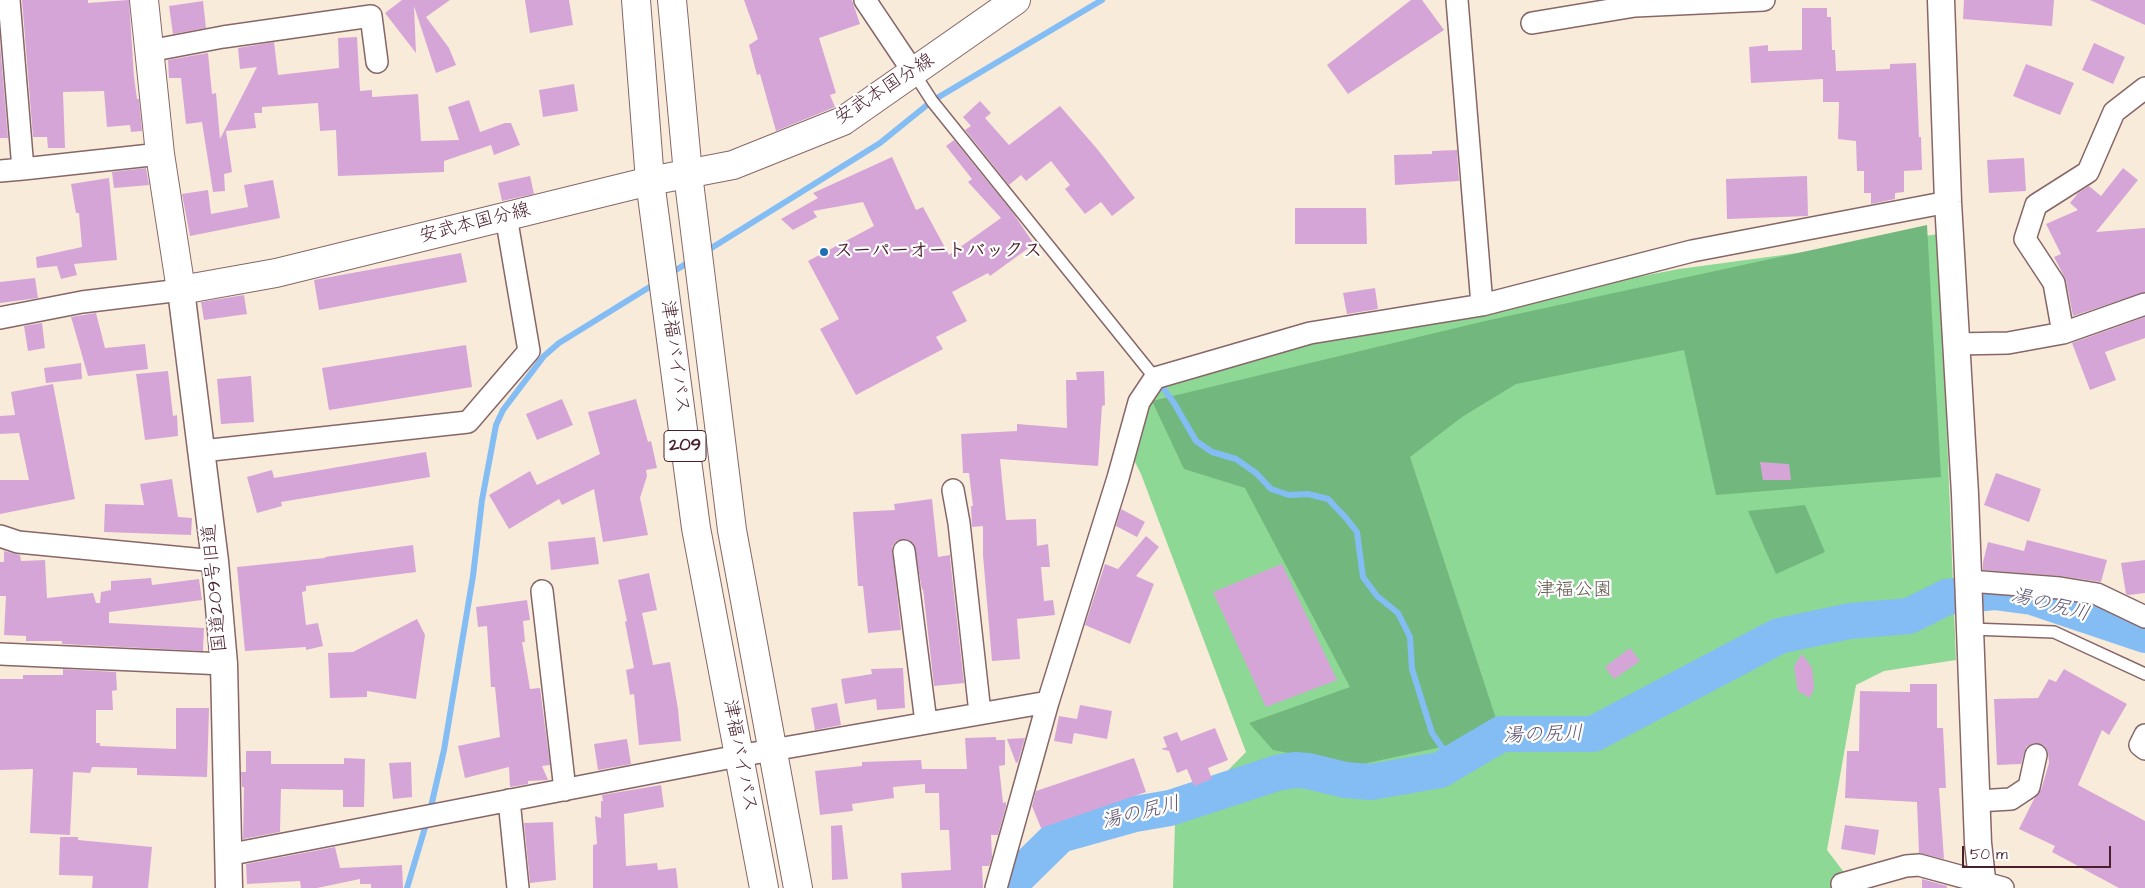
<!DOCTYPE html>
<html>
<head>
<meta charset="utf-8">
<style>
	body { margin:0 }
	#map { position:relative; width:2145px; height:888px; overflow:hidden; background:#f9ebda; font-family:"Architects Daughter",sans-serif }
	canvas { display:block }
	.scale { position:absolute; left:1962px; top:846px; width:149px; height:22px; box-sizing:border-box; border:2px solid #4a1f2b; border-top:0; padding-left:6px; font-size:15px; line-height:18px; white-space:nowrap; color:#4a1f2b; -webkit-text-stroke:4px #fff; paint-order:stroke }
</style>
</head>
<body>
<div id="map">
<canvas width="2145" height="888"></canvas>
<div class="scale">50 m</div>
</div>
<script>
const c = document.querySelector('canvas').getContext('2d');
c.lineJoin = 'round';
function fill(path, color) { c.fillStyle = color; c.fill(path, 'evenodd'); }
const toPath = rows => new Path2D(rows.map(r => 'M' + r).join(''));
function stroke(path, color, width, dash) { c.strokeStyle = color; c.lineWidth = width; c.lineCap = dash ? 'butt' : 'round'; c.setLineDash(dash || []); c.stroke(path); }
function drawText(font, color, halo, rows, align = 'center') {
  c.font = font + ' "Architects Daughter","Klee One",sans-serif'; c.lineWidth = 4.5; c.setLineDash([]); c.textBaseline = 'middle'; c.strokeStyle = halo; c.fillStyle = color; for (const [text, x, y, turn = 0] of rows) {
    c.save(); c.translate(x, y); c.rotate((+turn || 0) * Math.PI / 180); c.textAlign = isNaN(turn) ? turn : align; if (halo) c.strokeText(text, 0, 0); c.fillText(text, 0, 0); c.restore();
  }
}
fill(toPath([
	[1939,234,1956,660,1884,671,1856,685,1827,850,1856,888,1173,888,1175,824,1246,752,1141,474,1125,442,1155,390,1307,342,1460,311,1679,269]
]), '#8dd895');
fill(toPath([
	[1927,225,1941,477,1716,495,1684,350,1516,384,1462,417,1410,457,1501,734,1354,766,1273,750,1249,723,1350,687,1245,488,1184,469,1152,401,1485,321],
	[1805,505,1825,552,1776,574,1748,511]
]), '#72b87e');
stroke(toPath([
	[705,252,880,143,932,101,1102,0],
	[668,275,692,260],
	[1158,381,1174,403,1196,441,1212,452,1236,459,1256,473,1271,489,1289,495,1308,494,1328,499,1346,518,1357,532,1363,577,1377,596,1398,613,1410,637,1412,669,1432,733,1453,763],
	[430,811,444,750,473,576,482,500,496,425,503,410,544,356,559,343,656,283],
	[407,888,427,821]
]), '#83bdf4', 6);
stroke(toPath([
	[1006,888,1060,835,1135,814,1170,808,1277,773,1295,770,1308,771,1345,780,1371,782,1440,770,1501,734,1593,734,1779,636,1850,621,1909,616,1947,597,1994,592,2032,597,2145,635]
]), '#83bdf4', 36);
fill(toPath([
	[22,0,88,0,88,3,129,0,134,77,137,99,139,99,142,131,131,132,130,125,107,127,104,91,63,92,65,148,48,148,47,137,33,137],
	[402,0,450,0,426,17,449,48,456,65,436,73,414,6,416,53,385,13],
	[525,0,569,0,573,25,530,33],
	[744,0,852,0,860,24,819,38,836,93,830,95,835,107,776,131,760,74,757,75,749,45,758,39],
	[1411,0,1422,0,1444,30,1348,94,1327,65],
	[1964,0,2054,0,2052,26,1963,19],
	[2090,0,2145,0,2145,25],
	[203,1,206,28,173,34,169,6],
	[1802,8,1827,8,1827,17,1831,17,1832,50,1835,50,1836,71,1890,69,1890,64,1916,63,1919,137,1921,137,1922,170,1904,171,1904,192,1895,193,1895,199,1871,204,1871,193,1864,193,1864,171,1857,171,1856,141,1838,139,1839,102,1823,102,1823,79,1751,83,1749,47,1768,45,1768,51,1802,50],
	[357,37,360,91,372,90,372,97,418,94,421,141,459,140,448,107,469,100,480,132,505,123,511,123,520,145,494,155,491,145,444,161,444,172,338,176,336,130,320,131,318,103,262,107,262,113,254,113,256,128,226,131,232,172,224,174,225,191,213,192,202,122,186,124,181,78,169,78,168,60,208,53,212,94,216,93,220,139,257,67,240,69,238,48,274,42,278,75,339,68,338,38],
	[0,43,8,138,0,138],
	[2094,43,2125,57,2113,84,2082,70],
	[2026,64,2074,83,2060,115,2013,96],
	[574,84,578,111,543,117,539,90],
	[980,101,991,113,985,118,1009,145,1060,106,1098,150,1135,198,1112,216,1101,202,1085,214,1065,189,1070,185,1051,161,1026,181,1021,175,1009,185,965,130,971,126,963,117],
	[954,140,1013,213,1034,244,990,276,988,273,952,292,967,321,936,337,943,349,856,395,820,329,839,319,808,261,874,226,863,202,813,211,817,217,793,230,781,219,818,198,813,193,892,157,916,210,923,207,949,255,1001,218,968,182,972,179,946,146],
	[1457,150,1459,181,1395,185,1394,155,1432,154,1432,151],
	[2024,158,2026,191,1989,193,1987,160],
	[146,168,149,185,114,188,112,172],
	[2123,168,2138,180,2096,232,2145,228,2145,292,2073,316,2066,280,2054,257,2061,254,2046,224,2078,210,2070,203,2078,193,2089,186,2101,196],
	[530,176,534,194,502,201,498,183],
	[1807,176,1808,216,1727,219,1726,179],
	[109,178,117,260,74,264,77,275,61,279,57,266,37,268,36,257,82,247,79,213,76,213,71,184],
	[273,180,280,218,190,236,182,194,208,190,211,214,248,207,244,185],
	[1295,208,1366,208,1367,244,1295,244],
	[461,253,467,282,319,310,314,280],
	[35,278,38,298,0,303,0,282],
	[1375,288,1378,309,1347,314,1343,293],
	[244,295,247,314,204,320,201,302],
	[96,313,105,348,145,344,148,369,88,376,71,317],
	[2145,317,2145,338,2105,352,2116,380,2090,390,2072,343],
	[42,323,45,348,28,351,24,326],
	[466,345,472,387,329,410,322,368],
	[81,363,82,379,46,383,44,368],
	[168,371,173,416,177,415,178,436,145,440,136,374],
	[1104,371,1105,405,1102,406,1098,466,1000,459,1006,520,1036,519,1037,546,1048,544,1050,567,1041,567,1044,601,1053,600,1055,615,1017,619,1020,659,992,661,983,555,983,526,972,527,971,506,973,506,969,473,963,473,961,434,1017,431,1017,424,1067,428,1066,380,1077,380,1076,372],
	[251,376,254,422,221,424,217,379],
	[53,384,75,499,0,514,0,480,29,480,19,433,0,434,0,416,15,415,11,392],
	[562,399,573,425,537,440,526,414],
	[636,399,648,442,651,441,657,468,646,470,647,476,640,498,648,535,603,542,594,489,562,505,559,499,509,529,489,495,530,471,537,485,600,454,588,412],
	[426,452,430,477,281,502,282,506,257,513,247,477,272,470,274,478],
	[1760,462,1789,464,1791,480,1763,480],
	[1996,473,2041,489,2029,522,1984,505],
	[172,479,178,517,192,518,191,535,104,532,105,504,144,505,140,484],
	[932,499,938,557,950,555,950,558,964,683,934,686,923,589,922,590,914,544,909,540,903,539,896,541,892,547,901,630,868,633,863,586,858,586,853,512,895,510,894,504],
	[1121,509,1145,522,1137,537,1116,526],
	[1146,536,1159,547,1136,576,1154,584,1130,644,1085,625,1105,564,1118,569],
	[595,537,599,564,551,570,548,542],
	[2027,540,2107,560,2101,582,2061,576,1983,570,1983,562,1988,542,2024,551],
	[413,545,416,572,306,586,306,591,302,592,306,625,318,623,323,646,306,650,306,647,245,651,237,567,325,558,325,557],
	[4,551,20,555,21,561,45,560,47,598,93,593,96,603,100,603,101,592,111,590,111,581,151,578,152,585,199,579,202,600,109,612,109,623,204,628,203,651,62,644,62,641,26,641,26,636,4,635,6,596,0,596,0,562,4,562],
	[2145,560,2145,593,2129,595,2126,594,2121,563],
	[1282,564,1337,680,1266,707,1213,592],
	[649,573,657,610,642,613,653,665,670,662,678,709,681,741,639,745,634,694,630,695,626,670,634,668,625,622,627,621,618,580],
	[527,600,530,620,523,621,525,642,522,642,530,689,540,688,550,765,542,766,548,780,528,781,528,784,510,787,509,767,465,778,458,746,500,737,495,687,491,687,487,626,478,627,476,607],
	[417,619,425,635,416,699,367,691,367,697,330,698,328,653,353,652],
	[1630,648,1640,661,1614,679,1605,667],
	[1802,654,1812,668,1814,688,1810,698,1798,691,1794,666],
	[903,668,905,708,877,710,876,699,845,704,841,679,872,674,871,669],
	[63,669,116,672,117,690,112,691,113,710,96,710,96,743,100,743,100,746,176,749,176,708,209,708,207,777,137,775,137,768,92,767,90,773,73,772,70,835,30,833,33,769,0,770,0,679,23,679,23,675,63,675],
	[2064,669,2127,704,2109,735,2102,730,2078,785,2145,821,2145,888,2119,888,2052,852,2055,846,2019,829,2034,799,2041,790,2049,763,2048,752,2044,745,2033,743,2026,747,2021,764,1997,765,1994,699,2038,698,2049,679,2056,682],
	[1910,684,1937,684,1937,728,1943,728,1946,788,1939,788,1944,859,1919,853,1917,802,1845,798,1847,751,1859,751,1860,691,1910,692],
	[837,703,841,725,815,730,811,708],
	[1080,705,1112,711,1107,739,1074,733,1072,744,1054,741,1059,716,1077,719],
	[1215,728,1228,760,1208,768,1212,779,1194,786,1187,769,1177,773,1169,751,1161,749,1167,747,1163,737,1177,732,1181,741],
	[996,737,996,740,1005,740,1005,765,999,766,1003,803,1006,802,1006,806,998,835,991,835,992,857,989,866,982,866,983,888,902,888,901,873,951,870,949,830,940,830,939,793,925,793,925,784,893,787,894,798,852,804,853,811,820,815,815,771,862,766,862,762,921,760,922,769,967,769,965,738],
	[1025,738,1018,762,1016,763,1007,739],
	[627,739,631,764,598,770,594,744],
	[246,751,271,751,271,764,344,764,344,758,365,759,364,807,343,807,343,790,281,789,280,832,243,839,244,787,242,787,241,772,246,772],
	[1134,758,1146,792,1041,828,1032,806,1036,791],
	[411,762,412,797,393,799,389,763],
	[661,785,664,807,624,814,626,866,657,863,658,870,676,868,678,888,593,888,593,845,597,844,595,816,601,818,601,801,603,801,602,795],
	[553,822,556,880,530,883,524,823],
	[842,825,848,879,832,880,831,826],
	[1845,825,1879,830,1875,855,1841,849],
	[60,837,78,837,78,840,152,847,148,888,92,888,93,876,59,875],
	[335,847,340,868,402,865,403,888,371,888,371,884,360,884,360,879,317,888,301,888,300,881,247,884,246,864],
	[1922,879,1947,886,1947,888,1922,888]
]), '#d6a5d8');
const service = toPath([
	[914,73,932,101,1155,378],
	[1971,629,2054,632,2145,674]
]);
const minor = toPath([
	[9,0,23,169,160,154],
	[865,0,914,73],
	[1457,0,1482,305],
	[1532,23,1635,6,1764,0],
	[149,51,223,37,371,16,377,62],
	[0,171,23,169],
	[0,318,82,302,181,290],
	[2063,333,2054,283,2025,239,2036,205,2088,172,2114,112,2145,88],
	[1956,344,2008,343,2063,333,2145,304],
	[202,451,468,422,529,351,506,216],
	[953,490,959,523,980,713],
	[0,536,18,542,215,561],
	[904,551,926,722],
	[1969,581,2060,588,2097,594,2145,617],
	[542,591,565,790],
	[0,654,224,664],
	[2145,735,2140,745,2145,749],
	[509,800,518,888],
	[1977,801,2011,799,2029,787,2036,755],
	[227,855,738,756,1048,702],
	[1842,884,1906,866,1919,865,2003,888],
	[996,888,1048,702,1118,478,1139,402,1155,378,1310,333,1482,305,1692,251,1948,202]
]);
const tertiary = toPath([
	[1941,0,1948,202,1965,494,1978,843,1983,888],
	[181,290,215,561,224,664,229,888]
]);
const secondary = toPath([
	[144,0,160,154,181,290,276,273,650,181,733,165,843,121,1016,0]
]);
const trunk = toPath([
	[636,0,650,181,696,528,764,888],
	[672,0,688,174,732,530,798,888]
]);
stroke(service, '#876668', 14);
stroke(minor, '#876668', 24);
stroke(tertiary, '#876668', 29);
stroke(secondary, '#876668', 30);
stroke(trunk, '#876668', 30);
stroke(service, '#fff', 11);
stroke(minor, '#fff', 21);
stroke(tertiary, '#fff', 26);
stroke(secondary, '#fff', 28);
stroke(trunk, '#fff', 28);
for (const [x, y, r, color] of [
	[824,252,5,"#1f6fb2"]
]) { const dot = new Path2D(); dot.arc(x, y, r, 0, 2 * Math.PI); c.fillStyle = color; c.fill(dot); stroke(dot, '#fff', 2); }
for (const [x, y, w] of [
	[685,446,42]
]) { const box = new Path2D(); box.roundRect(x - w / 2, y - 15.5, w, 31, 4); c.fillStyle = '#fff'; c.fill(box); stroke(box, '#4a1f2b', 1); }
drawText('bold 18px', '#4a1f2b', null, [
	["209",685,446]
]);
drawText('19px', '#4a1f2b', '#fff', [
	["安武本国分線",885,90,-33],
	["安武本国分線",475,224,-14],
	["津福バイパス",674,357,82],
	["国道209号旧道",216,588,-95],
	["津福バイパス",739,756,79]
]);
drawText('bold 19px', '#4a1f2b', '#fff', [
	["スーパーオートバックス",834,252]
], 'left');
drawText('19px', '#5e564b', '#fff', [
	["津福公園",1574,591]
]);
drawText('italic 20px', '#5e5671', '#fff', [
	["湯の尻川",2050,606,15],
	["湯の尻川",1543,736,-2],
	["湯の尻川",1141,814,-14]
]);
</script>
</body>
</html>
